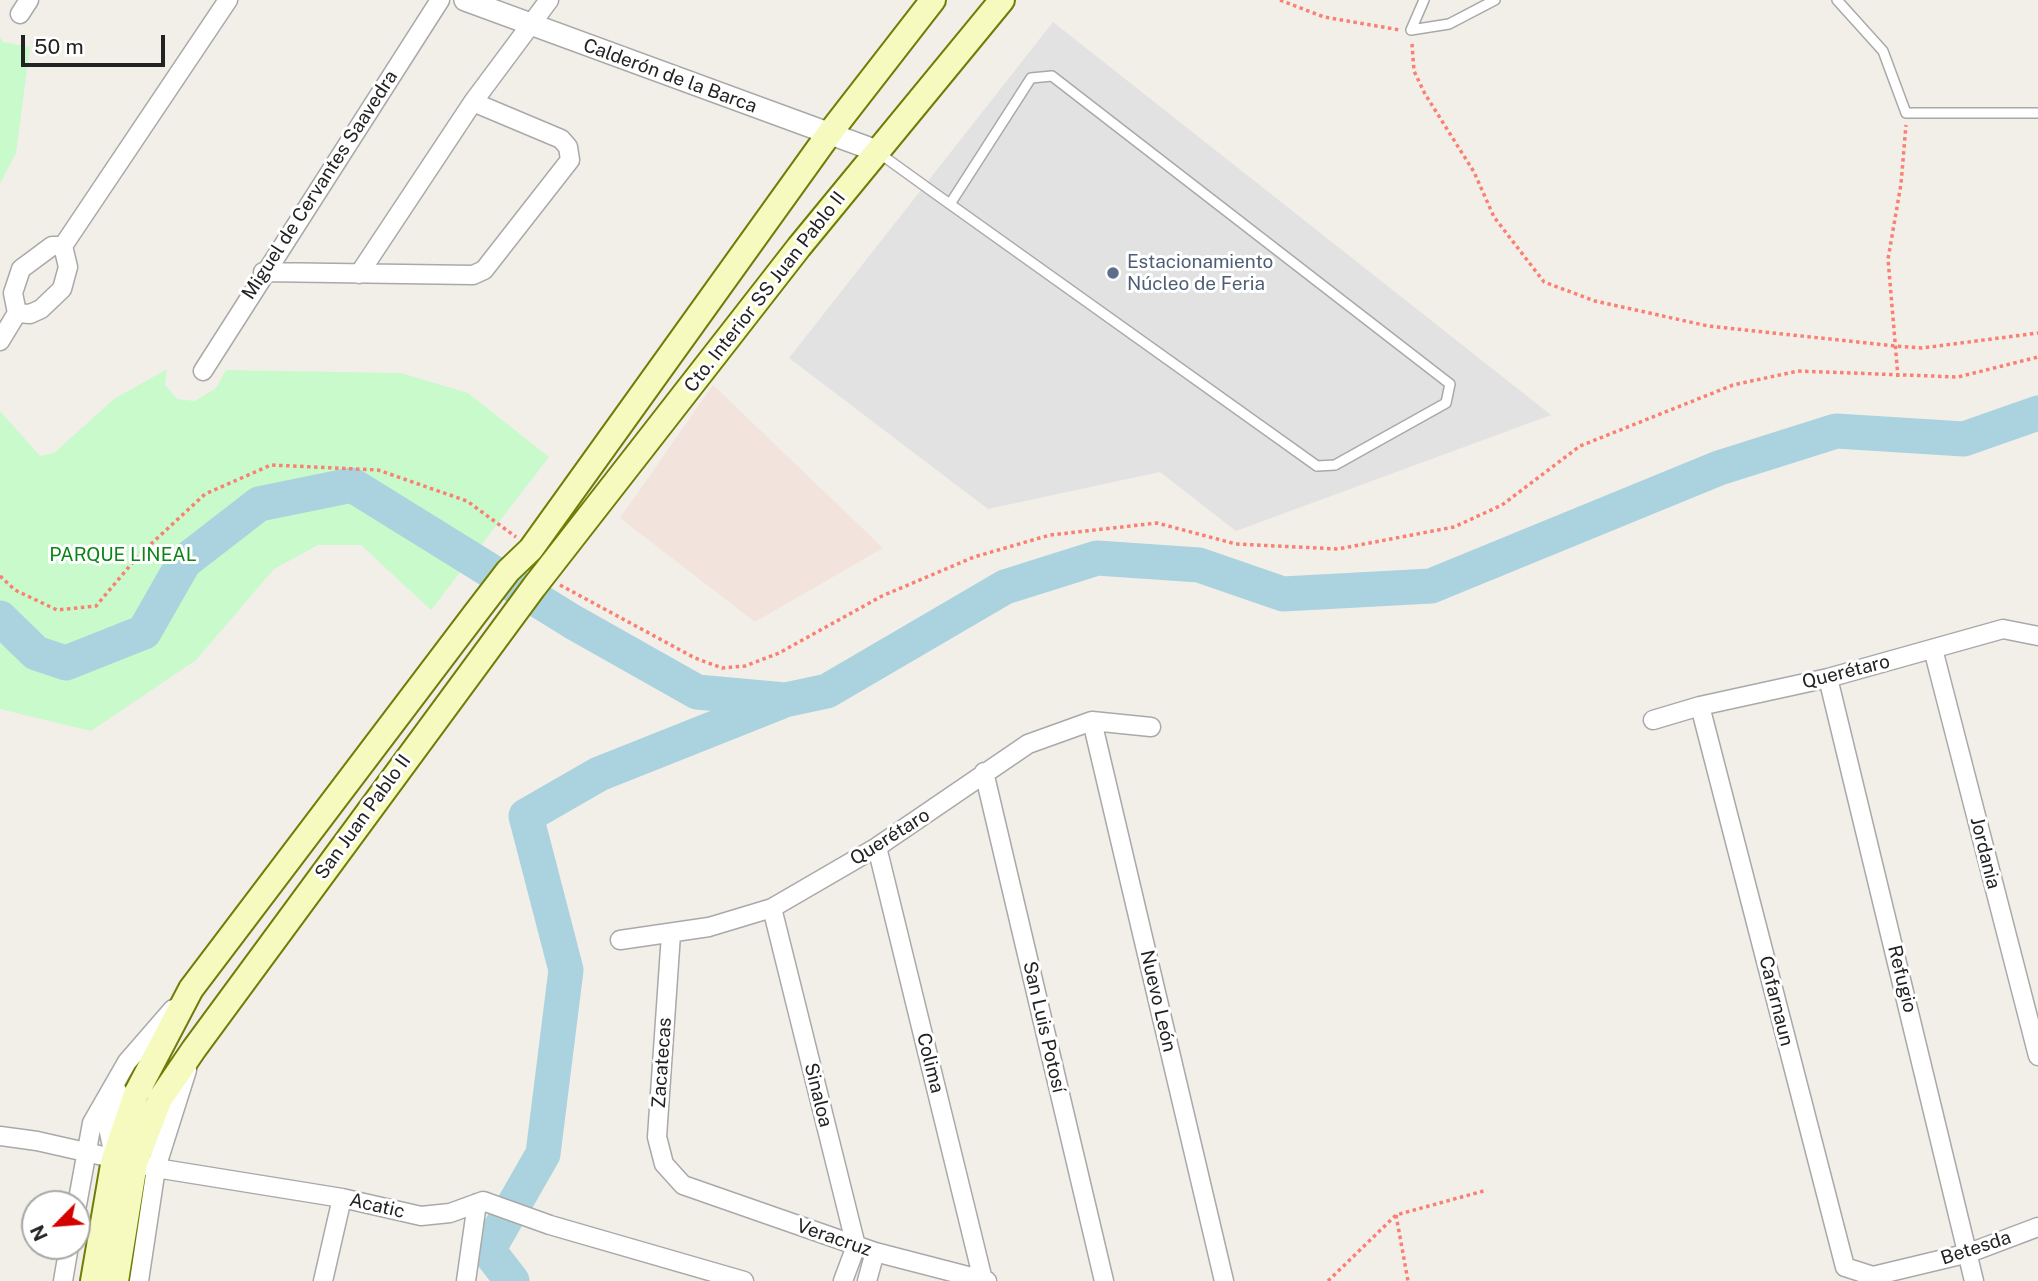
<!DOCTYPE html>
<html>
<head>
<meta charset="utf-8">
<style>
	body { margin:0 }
	#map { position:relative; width:2038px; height:1281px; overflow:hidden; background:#f2efe9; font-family:"Public Sans",sans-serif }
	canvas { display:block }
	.north { position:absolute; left:21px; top:1190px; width:70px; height:70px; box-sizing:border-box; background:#fff; border:2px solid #a7a7a7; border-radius:50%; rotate:245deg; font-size:19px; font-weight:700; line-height:28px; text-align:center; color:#222 }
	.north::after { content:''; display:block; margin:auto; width:24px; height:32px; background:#d40000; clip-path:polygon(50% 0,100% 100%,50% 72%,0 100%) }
	.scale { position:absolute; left:21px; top:35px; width:144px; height:32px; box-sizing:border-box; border:4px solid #222; border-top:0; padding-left:9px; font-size:21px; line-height:24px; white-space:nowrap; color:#222; -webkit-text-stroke:5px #fff; paint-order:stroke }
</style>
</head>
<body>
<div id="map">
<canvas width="2038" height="1281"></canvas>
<div class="north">N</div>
<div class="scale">50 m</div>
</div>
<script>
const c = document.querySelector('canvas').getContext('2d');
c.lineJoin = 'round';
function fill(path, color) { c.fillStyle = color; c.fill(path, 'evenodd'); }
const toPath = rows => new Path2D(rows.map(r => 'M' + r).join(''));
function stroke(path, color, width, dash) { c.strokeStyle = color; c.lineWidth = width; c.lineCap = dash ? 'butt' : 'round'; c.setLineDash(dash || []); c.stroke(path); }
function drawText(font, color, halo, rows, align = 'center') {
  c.font = font + ' "Public Sans",sans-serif'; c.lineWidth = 6; c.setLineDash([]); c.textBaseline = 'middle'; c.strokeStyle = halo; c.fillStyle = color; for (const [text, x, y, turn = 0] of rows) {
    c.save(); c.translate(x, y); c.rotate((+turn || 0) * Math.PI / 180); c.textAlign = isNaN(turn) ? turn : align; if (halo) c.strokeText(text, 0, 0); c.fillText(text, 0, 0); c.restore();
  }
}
fill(toPath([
	[713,385,883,548,755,622,620,518]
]), '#f3e3dd');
fill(toPath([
	[0,37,3,42,30,47,16,153,0,184],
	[167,369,165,385,177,399,195,401,216,388,226,370,401,373,468,393,549,457,431,610,361,545,318,545,274,569,196,660,91,731,0,709,0,411,40,456,54,453,114,399]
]), '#c8facc');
fill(toPath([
	[1053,22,1551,415,1236,531,1160,472,988,509,789,358]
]), '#e2e2e2');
stroke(toPath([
	[0,618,36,653,66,663,144,632,184,562,259,504,352,485,573,622,697,692,785,700,827,691,1005,587,1097,558,1199,565,1283,594,1431,586,1719,468,1836,431,1964,439,2038,413],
	[512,1281,488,1250,543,1154,566,970,526,816,599,774,780,702]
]), '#aad3df', 35);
const service = toPath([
	[1837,0,1883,51,1906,113,2038,113],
	[1411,30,1449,24,1495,0],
	[1411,30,1424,0],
	[879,153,933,192,1317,466,1335,465,1446,403,1450,384,1052,76,1031,78,950,204]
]);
const minor = toPath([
	[20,14,29,0],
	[63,246,228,0],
	[263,272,473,275,484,270,570,160,568,147,561,139,473,102],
	[359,274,473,102,549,0],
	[17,313,30,314,41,309,62,289,68,267,63,246],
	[17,313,13,293,21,269,52,246,63,246],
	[0,341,17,313],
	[203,371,440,0],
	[1933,649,2038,1056],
	[1828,678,1974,1281],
	[1700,706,1845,1267,1873,1276,1969,1253,2038,1227],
	[1653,720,1700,706,1828,678,2003,629,2038,636],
	[1092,721,1224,1281],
	[984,772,1104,1281],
	[877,847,983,1280],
	[772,908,856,1246,843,1281],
	[671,934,657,1137,664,1164,683,1185,875,1252,987,1281],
	[620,940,709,927,772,908,877,847,1028,744,1092,721,1151,727],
	[0,1136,37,1141,156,1168,342,1198,421,1216,450,1213,483,1201,550,1225,744,1281],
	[114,1156,107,1123,118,1092],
	[77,1205,92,1123,127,1062,173,1009],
	[63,1281,69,1246],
	[139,1281,156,1168,187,1070],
	[323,1281,342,1198],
	[466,1281,477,1203],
	[867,1281,875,1252]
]);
const tertiary = toPath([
	[465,0,877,151]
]);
const secondary = toPath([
	[93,1281,114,1159,136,1094,191,989,475,614,508,571,531,549,829,134,933,0],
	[116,1281,135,1163,160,1099,194,1049,534,587,799,247,1002,0]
]);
stroke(service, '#a9a9a9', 12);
stroke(minor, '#a9a9a9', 21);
stroke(tertiary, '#a9a9a9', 24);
stroke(secondary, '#707d05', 28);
stroke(toPath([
	[1280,0,1324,17,1400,30],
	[1412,44,1414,71,1425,94,1474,172,1494,217,1544,282,1595,301,1708,326,1895,346,1922,348,2038,333],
	[1898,377,1888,259,1901,184,1906,125],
	[0,576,15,590,57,610,96,606,139,555,205,494,271,465,378,470,467,501,516,537],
	[560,585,695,658,722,668,745,666,779,653,882,596,974,557,1050,535,1157,523,1236,544,1338,549,1454,527,1502,505,1580,446,1733,385,1798,371,1958,377,2038,357],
	[1396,1215,1408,1281],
	[1328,1281,1396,1215,1487,1190]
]), '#fa8072', 3.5, [3.5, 3.5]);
stroke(service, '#fff', 9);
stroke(minor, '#fff', 18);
stroke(tertiary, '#fff', 21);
stroke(secondary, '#f7fabf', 24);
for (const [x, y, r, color] of [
	[1113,273,7,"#5c6f8a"]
]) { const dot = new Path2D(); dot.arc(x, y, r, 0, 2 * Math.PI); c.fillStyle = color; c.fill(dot); stroke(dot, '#fff', 2.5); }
drawText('19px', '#222', '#fff', [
	["Calderón de la Barca",670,76,20],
	["Miguel de Cervantes Saavedra",320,185,-57],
	["Cto. Interior SS Juan Pablo II",765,292,-52],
	["Querétaro",1846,672,-14],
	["San Juan Pablo II",363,817,-54],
	["Querétaro",890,837,-32],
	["Jordania",1985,853,76],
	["Refugio",1902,979,76],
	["Nuevo León",1158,1001,77],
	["Cafarnaun",1776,1001,76],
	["San Luis Potosí",1044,1027,77],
	["Zacatecas",662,1063,-86],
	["Colima",930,1063,76],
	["Sinaloa",818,1095,76],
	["Acatic",377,1206,13],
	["Veracruz",834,1238,19],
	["Betesda",1976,1248,-18]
]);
drawText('19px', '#4e5e75', '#fff', [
	["Estacionamiento",1127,262],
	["Núcleo de Feria",1127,284]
], 'left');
drawText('19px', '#0c8416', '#fff', [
	["PARQUE LINEAL",123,555]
]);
</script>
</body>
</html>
